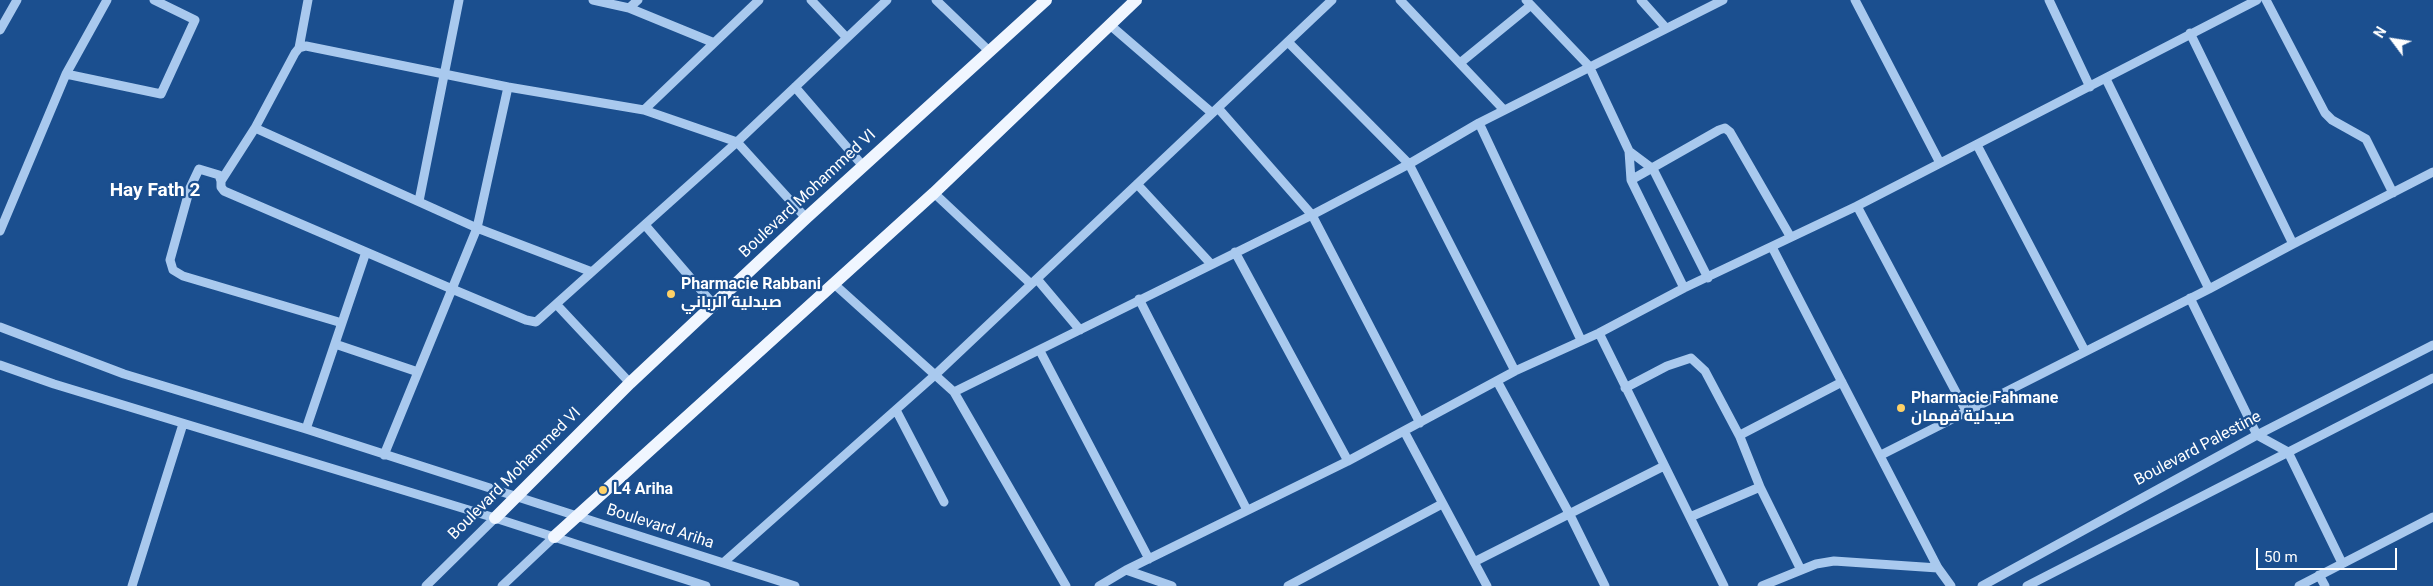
<!DOCTYPE html>
<html>
<head>
<meta charset="utf-8">
<style>
	body { margin:0 }
	#map { position:relative; width:2433px; height:586px; overflow:hidden; background:#1b4f8f; font-family:Roboto,sans-serif }
	canvas { display:block }
	.north { position:absolute; left:2368px; top:15px; width:50px; height:50px; -webkit-text-stroke:4px #1b4f8f; paint-order:stroke; rotate:301deg; font-size:14px; font-weight:700; line-height:20px; text-align:center; color:#fff }
	.north::after { content:''; display:block; margin:auto; width:18px; height:22px; background:#fff; clip-path:polygon(50% 0,100% 100%,50% 72%,0 100%) }
	.scale { position:absolute; left:2256px; top:548px; width:141px; height:22px; box-sizing:border-box; border:2px solid #fff; border-top:0; padding-left:6px; font-size:15px; line-height:18px; white-space:nowrap; color:#fff; -webkit-text-stroke:4px #1b4f8f; paint-order:stroke }
</style>
</head>
<body>
<div id="map">
<canvas width="2433" height="586"></canvas>
<div class="north">N</div>
<div class="scale">50 m</div>
</div>
<script>
const c = document.querySelector('canvas').getContext('2d');
c.lineJoin = 'round';
const toPath = rows => new Path2D(rows.map(r => 'M' + r).join(''));
function stroke(path, color, width, dash) { c.strokeStyle = color; c.lineWidth = width; c.lineCap = dash ? 'butt' : 'round'; c.setLineDash(dash || []); c.stroke(path); }
function drawText(font, color, halo, rows, align = 'center') {
  c.font = font + ' Roboto,Cairo,sans-serif'; c.lineWidth = 4.5; c.setLineDash([]); c.textBaseline = 'middle'; c.strokeStyle = halo; c.fillStyle = color; for (const [text, x, y, turn = 0] of rows) {
    c.save(); c.translate(x, y); c.rotate((+turn || 0) * Math.PI / 180); c.textAlign = isNaN(turn) ? turn : align; if (halo) c.strokeText(text, 0, 0); c.fillText(text, 0, 0); c.restore();
  }
}
stroke(toPath([
	[593,0,629,8,712,42],
	[811,0,847,38],
	[936,0,989,51],
	[1400,0,1504,110],
	[1526,0,1589,66,1629,151,1631,180,1684,288],
	[1641,0,1666,28],
	[1855,0,1940,163],
	[2049,0,2090,87],
	[2266,0,2325,113,2332,120,2366,139,2393,193],
	[629,8,638,0],
	[1110,25,1212,113],
	[0,30,17,0],
	[2190,33,2293,244],
	[1288,42,1409,164,1515,371],
	[299,48,308,0],
	[1460,63,1531,5],
	[66,74,161,94,195,20,154,0],
	[2106,79,2209,289],
	[795,87,863,166],
	[1218,108,1312,215,1420,423],
	[644,110,759,0],
	[1479,123,1581,340],
	[255,128,221,181,221,187,224,191,452,289,526,320,536,322,737,142,887,0],
	[1977,145,2085,351],
	[1629,151,1653,169,1708,278],
	[1631,180,1719,130,1725,128,1730,132,1790,236],
	[221,181,219,175,199,169,190,188,170,260,173,270,183,276,342,323],
	[1137,184,1211,264],
	[934,193,1031,284],
	[419,201,459,0],
	[1857,206,1966,411],
	[645,225,713,304],
	[0,231,66,74,107,0],
	[1772,247,1938,568,1951,586],
	[1235,252,1348,461],
	[592,272,477,228,255,128,295,53,299,48,306,46,508,87,644,110,737,142,806,218],
	[1037,279,1080,330],
	[833,283,954,392,1066,586],
	[2190,298,2257,435,2288,452,2342,563],
	[1139,299,1247,510],
	[557,305,630,383],
	[0,327,124,374,306,429,795,586],
	[1599,333,1724,586],
	[335,344,418,372],
	[1040,351,1149,559],
	[0,365,54,384,495,518,706,586],
	[1497,381,1570,515,1605,586],
	[1625,388,1667,366,1691,358,1705,371,1740,437],
	[954,392,1312,215,1409,164,1479,123,1723,0],
	[896,410,944,502],
	[306,429,366,252],
	[1404,431,1487,586],
	[384,455,477,228,508,87],
	[1881,455,2209,289,2293,244,2433,172],
	[1760,487,1801,570],
	[1690,517,1760,487,1740,437,1742,434,1842,382],
	[1474,562,1664,466],
	[723,563,935,375,1332,0],
	[1126,570,1172,586],
	[2319,575,2325,586],
	[132,586,183,424],
	[426,586,495,518],
	[502,586,554,537],
	[1099,586,1126,570,1348,461,1515,371,1599,333,1684,288,1857,206,2257,0],
	[1288,586,1442,504],
	[1762,586,1816,564,1834,561,1938,568],
	[1982,586,2257,435,2433,345],
	[2027,586,2433,378],
	[2299,586,2433,517]
]), '#a9c9ee', 9);
stroke(toPath([
	[495,518,630,383,806,218,1046,0],
	[554,537,934,193,1136,0]
]), '#f0f6ff', 12);
for (const [x, y, r, color] of [
	[671,294,5,"#ffd166"],
	[1901,408,5,"#ffd166"],
	[603,490,5,"#ffd166"]
]) { const dot = new Path2D(); dot.arc(x, y, r, 0, 2 * Math.PI); c.fillStyle = color; c.fill(dot); stroke(dot, '#1b4f8f', 2); }
drawText('16px', '#fff', '#1b4f8f', [
	["Boulevard Mohammed VI",808,194,-43],
	["Boulevard Palestine",2198,449,-28],
	["Boulevard Mohammed VI",515,474,-45],
	["Boulevard Ariha",660,527,18]
]);
drawText('bold 16px', '#fff', '#1b4f8f', [
	["Pharmacie Rabbani",681,285],
	["صيدلية الرباني",681,303],
	["Pharmacie Fahmane",1911,399],
	["صيدلية فهمان",1911,417],
	["L4 Ariha",613,490]
], 'left');
drawText('bold 19px', '#fff', '#1b4f8f', [
	["Hay Fath 2",155,191]
]);
</script>
</body>
</html>
